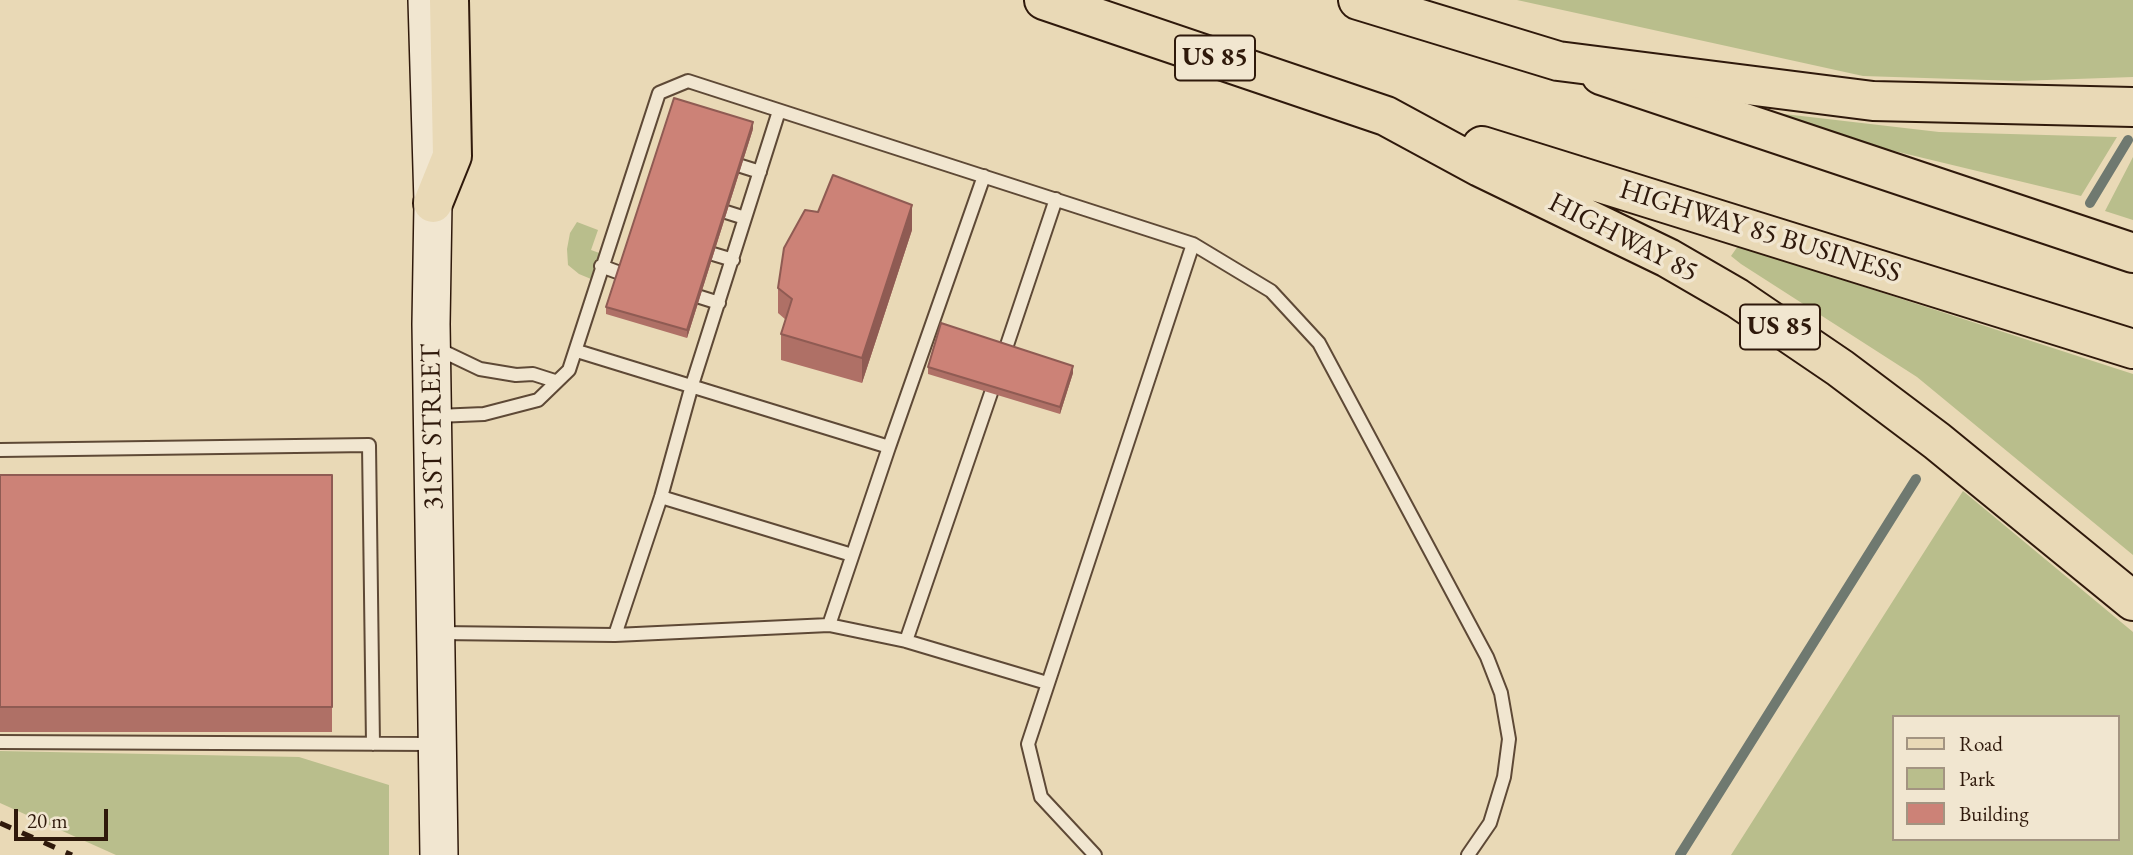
<!DOCTYPE html>
<html>
<head>
<meta charset="utf-8">
<style>
	body { margin:0 }
	#map { position:relative; width:2133px; height:855px; overflow:hidden; background:#e9d9b6; font-family:"EB Garamond",serif }
	canvas { display:block }
	.legend { position:absolute; left:1892px; top:715px; width:228px; height:126px; box-sizing:border-box; background:#f1e6d0; border:2px solid #a39481; margin:0; padding:9px 12px; list-style:none; font-size:21px; color:#2f190b }
	.legend li { display:flex; align-items:center; gap:14px; height:35px }
	.legend b { width:35px; border:2px solid #a39481 }
	.scale { position:absolute; left:14px; top:809px; width:94px; height:32px; box-sizing:border-box; border:4px solid #2f190b; border-top:0; padding-left:9px; font-size:21px; line-height:24px; white-space:nowrap; color:#2f190b; -webkit-text-stroke:5px #f1e6d0; paint-order:stroke }
</style>
</head>
<body>
<div id="map">
<canvas width="2133" height="855"></canvas>
<ul class="legend">
<li><b style="height:9px;background:#e9d9b6"></b>Road</li>
<li><b style="height:19px;background:#b9be8c"></b>Park</li>
<li><b style="height:19px;background:#cc8277"></b>Building</li>
</ul>
<div class="scale">20 m</div>
</div>
<script>
const c = document.querySelector('canvas').getContext('2d');
c.lineJoin = 'round';
function fill(path, color) { c.fillStyle = color; c.fill(path, 'evenodd'); }
const toPath = rows => new Path2D(rows.map(r => 'M' + r).join(''));
function stroke(path, color, width, dash) { c.strokeStyle = color; c.lineWidth = width; c.lineCap = dash ? 'butt' : 'round'; c.setLineDash(dash || []); c.stroke(path); }
function drawText(font, color, halo, rows, align = 'center') {
  c.font = font + ' "EB Garamond",serif'; c.lineWidth = 7; c.setLineDash([]); c.textBaseline = 'middle'; c.strokeStyle = halo; c.fillStyle = color; for (const [text, x, y, turn = 0] of rows) {
    c.save(); c.translate(x, y); c.rotate((+turn || 0) * Math.PI / 180); c.textAlign = isNaN(turn) ? turn : align; if (halo) c.strokeText(text, 0, 0); c.fillText(text, 0, 0); c.restore();
  }
}
fill(toPath([
	[1517,0,2133,0,2133,77,2018,81,1863,76],
	[1767,112,1939,132,2117,137,2081,196,1832,136],
	[2133,157,2133,220,2105,211],
	[577,222,598,230,591,250,605,255,598,276,591,279,579,274,568,265,567,249,570,233],
	[1738,246,2133,374,2133,555,1917,377,1741,264,1731,256],
	[1963,491,2133,632,2133,855,1731,855],
	[1893,717,2117,717,2117,839,1893,839],
	[0,751,299,757,389,785,389,855,116,855,0,803]
]), '#b9be8c');
stroke(toPath([
	[2090,203,2128,140],
	[1680,855,1916,479]
]), '#6f7970', 10);
const lane = toPath([
	[741,166,760,172],
	[726,212,745,218],
	[1193,244,1271,291,1319,343,1487,657,1501,693,1509,739,1504,777,1490,823,1468,855],
	[713,254,733,260],
	[601,266,620,273],
	[700,297,719,303],
	[436,348,480,369,516,375,533,374,555,381],
	[577,351,889,447,829,625],
	[1005,351,1056,199],
	[437,416,484,414,538,400,569,370,659,93,688,81,1193,244,1028,744,1041,797,1095,855],
	[889,447,984,176],
	[0,450,369,445,373,744],
	[661,497,852,555],
	[439,633,615,635,829,625,906,641,1047,683],
	[615,635,661,497,692,385,779,111],
	[906,641,991,393],
	[0,742,434,744]
]);
const secondary = toPath([
	[427,0,433,203,431,324,439,855]
]);
const primary = toPath([
	[1601,75,2133,253]
]);
const highway = toPath([
	[1044,0,1386,116,1480,167,1668,258,1737,298,1840,368,1937,441,2133,601],
	[1358,0,1558,61,1873,101,2133,107],
	[1482,146,2133,349],
	[433,203,452,156,449,0]
]);
stroke(lane, '#5e4936', 16);
stroke(secondary, '#2f190b', 40);
stroke(primary, '#2f190b', 42);
stroke(highway, '#2f190b', 42);
stroke(lane, '#f1e6d0', 12);
stroke(secondary, '#f1e6d0', 37);
stroke(primary, '#e9d9b6', 38);
stroke(highway, '#e9d9b6', 38);
stroke(toPath([
	[0,823,72,855]
]), '#2f190b', 5, [12, 12]);
fill(toPath([
	[753,129,687,338,606,314,606,307],
	[912,230,862,383,781,360,781,334,786,320,778,313,778,288],
	[928,367,1073,373,1060,414,928,374],
	[0,475,332,475,332,732,0,732]
]), '#af7066');
fill(toPath([
	[753,122,753,129,687,338,687,330],
	[912,205,912,230,862,383,862,358],
	[1073,366,1073,373,1060,414,1060,407]
]), '#8f5b53');
const building = toPath([
	[674,98,753,122,687,330,606,307,674,98],
	[833,175,912,205,862,358,781,334,792,299,778,288,784,248,805,210,818,212,833,175],
	[941,323,1073,366,1060,407,928,367,941,323],
	[0,475,332,475,332,707,0,707,0,475]
]);
fill(building, '#cc8277');
stroke(building, '#8f5b53', 2);
for (const [x, y, w] of [
	[1215,58,80],
	[1780,327,80]
]) { const box = new Path2D(); box.roundRect(x - w / 2, y - 22.5, w, 45, 5); c.fillStyle = '#f1e6d0'; c.fill(box); stroke(box, '#2f190b', 2); }
drawText('bold 26px', '#2f190b', null, [
	["US 85",1215,58],
	["US 85",1780,327]
]);
drawText('28px', '#2f190b', '#f1e6d0', [
	["HIGHWAY 85 BUSINESS",1760,232,17],
	["HIGHWAY 85",1623,238,27],
	["31ST STREET",433,427,-91]
]);
</script>
</body>
</html>
